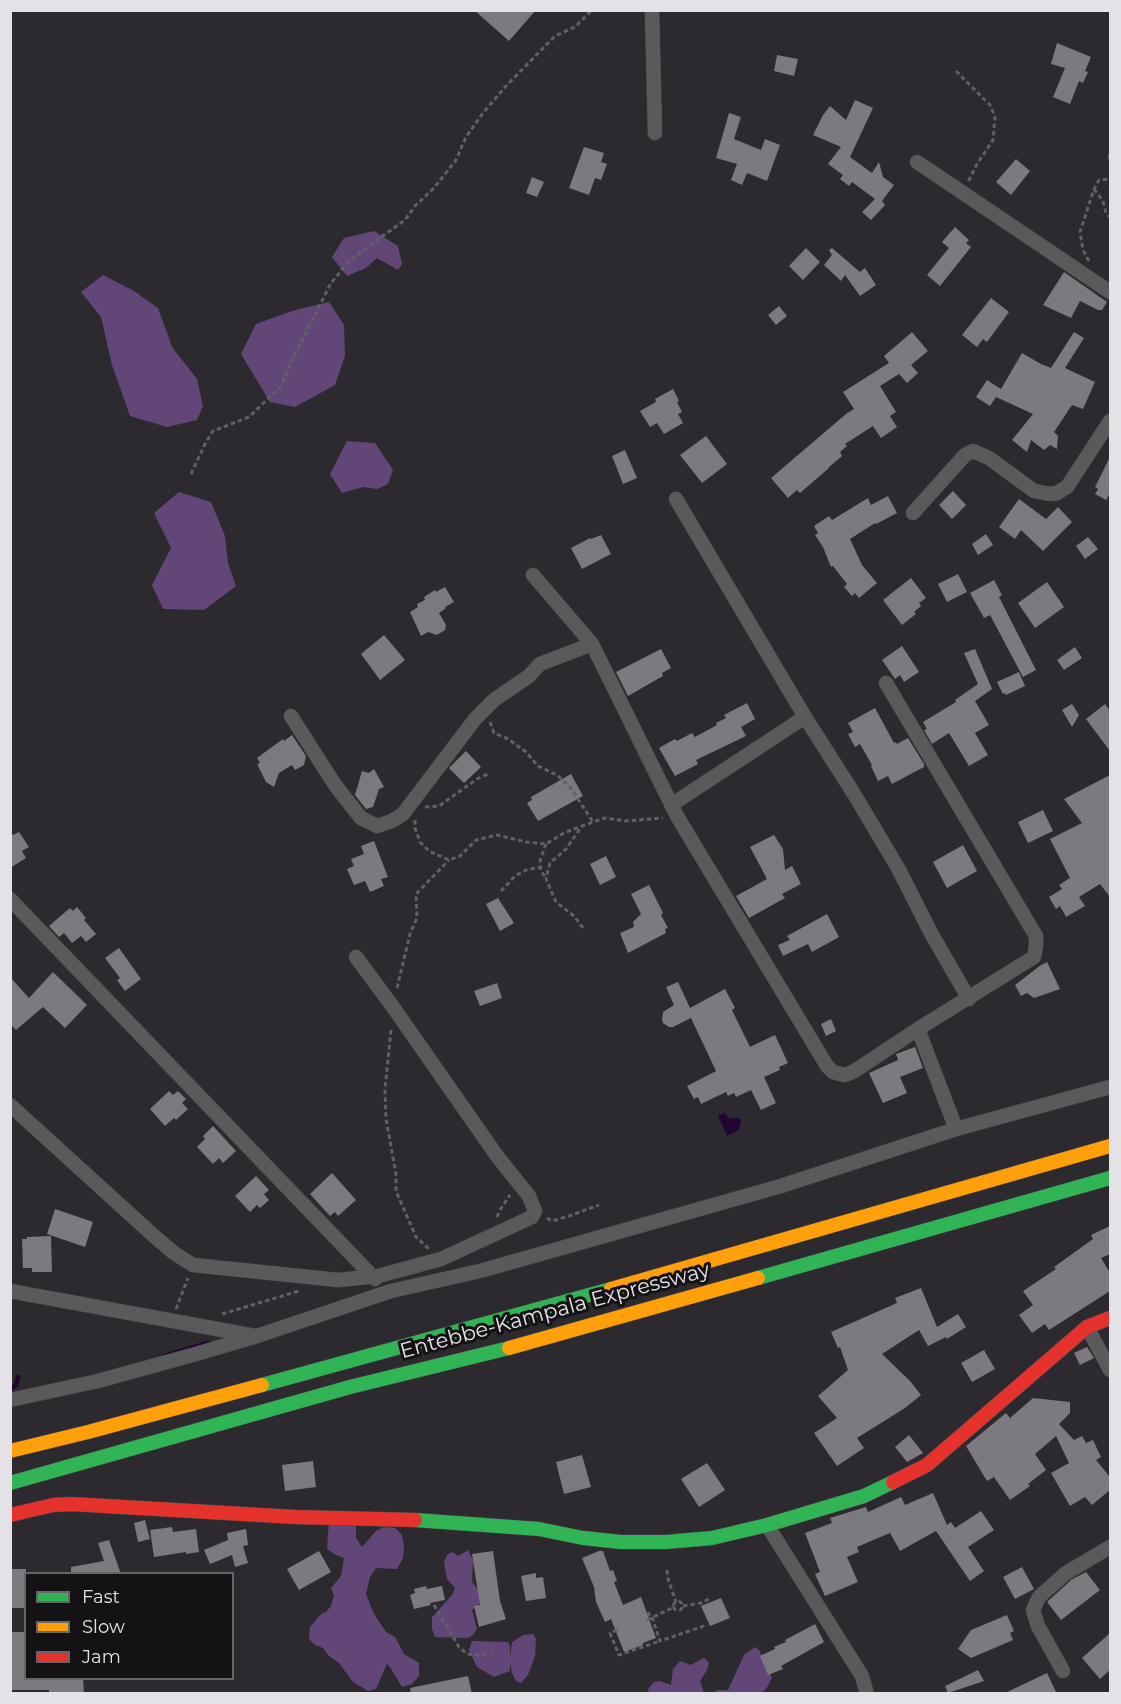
<!DOCTYPE html>
<html>
<head>
<meta charset="utf-8">
<style>
	body { margin:0 }
	#map { position:relative; width:1121px; height:1704px; overflow:hidden; background:#2c2a2f; font-family:Montserrat,sans-serif }
	canvas { display:block }
	.frame { position:absolute; inset:0; border:12px solid #e4e2e6; pointer-events:none }
	.legend { position:absolute; left:24px; top:1572px; width:210px; height:108px; box-sizing:border-box; background:#141215; border:2px solid #676569; margin:0; padding:8px 10px; list-style:none; font-size:18px; color:#e4e2e6 }
	.legend li { display:flex; align-items:center; gap:12px; height:30px }
	.legend b { width:30px; border:2px solid #676569 }
</style>
</head>
<body>
<div id="map">
<canvas width="1121" height="1704"></canvas>
<div class="frame"></div>
<ul class="legend">
<li><b style="height:8px;background:#30b455"></b>Fast</li>
<li><b style="height:8px;background:#ff9f0a"></b>Slow</li>
<li><b style="height:8px;background:#e5322d"></b>Jam</li>
</ul>
</div>
<script>
const c = document.querySelector('canvas').getContext('2d');
c.lineJoin = 'round';
function fill(path, color) { c.fillStyle = color; c.fill(path, 'evenodd'); }
const toPath = rows => new Path2D(rows.map(r => 'M' + r).join(''));
function stroke(path, color, width, dash) { c.strokeStyle = color; c.lineWidth = width; c.lineCap = dash ? 'butt' : 'round'; c.setLineDash(dash || []); c.stroke(path); }
function drawText(font, color, halo, rows, align = 'center') {
  c.font = font + ' Montserrat,sans-serif'; c.lineWidth = 6; c.setLineDash([]); c.textBaseline = 'middle'; c.strokeStyle = halo; c.fillStyle = color; for (const [text, x, y, turn = 0] of rows) {
    c.save(); c.translate(x, y); c.rotate((+turn || 0) * Math.PI / 180); c.textAlign = isNaN(turn) ? turn : align; if (halo) c.strokeText(text, 0, 0); c.fillText(text, 0, 0); c.restore();
  }
}
fill(toPath([
	[374,231,398,246,402,264,398,270,377,258,366,268,347,276,332,257,344,238],
	[103,275,134,291,158,308,172,347,197,379,203,406,197,420,167,427,130,416,112,365,101,317,81,292],
	[329,302,344,325,345,356,335,385,295,407,270,402,241,354,256,324,295,310],
	[347,441,375,443,393,470,388,484,377,489,363,487,342,493,330,474],
	[179,492,211,502,225,536,228,563,236,586,204,610,163,609,152,585,171,548,154,513],
	[329,1521,356,1526,356,1538,362,1547,376,1531,384,1527,395,1528,402,1535,404,1546,403,1558,397,1569,376,1568,370,1577,366,1594,374,1614,386,1632,395,1637,404,1654,419,1663,419,1676,412,1684,402,1687,390,1667,387,1664,376,1689,368,1691,353,1682,339,1663,329,1656,323,1648,315,1645,309,1639,310,1627,321,1614,326,1612,331,1606,334,1596,331,1588,341,1576,344,1558,334,1554,327,1549],
	[468,1550,473,1560,472,1582,484,1597,483,1601,472,1610,477,1629,473,1635,468,1638,435,1637,432,1629,432,1617,452,1595,455,1588,447,1579,444,1562,447,1555,452,1552,458,1556],
	[533,1634,536,1639,535,1656,528,1675,521,1683,516,1681,512,1673,510,1662,510,1671,494,1677,477,1667,469,1650,472,1641,508,1642,510,1646,510,1657,512,1642,523,1635],
	[755,1647,759,1650,772,1678,766,1689,761,1693,709,1694,718,1690,728,1690,744,1655],
	[704,1658,709,1663,707,1670,700,1681,704,1693,649,1693,648,1689,654,1682,660,1681,671,1685,673,1669,680,1661,691,1665]
]), '#624678');
fill(toPath([
	[724,1113,729,1118,739,1118,741,1121,739,1130,727,1136,718,1116]
]), '#230534');
stroke(toPath([
	[164,1356,208,1343],
	[10,1389,16,1385,18,1377]
]), '#230534', 4.5);
fill(toPath([
	[474,10,536,10,509,41],
	[1057,43,1091,57,1085,71,1088,72,1083,83,1079,81,1070,104,1053,97,1065,68,1051,64],
	[777,55,798,59,794,76,774,71],
	[855,100,873,108,850,157,872,173,879,162,883,177,894,185,882,201,885,205,871,220,862,212,875,199,852,182,849,186,840,179,843,175,828,164,841,147,813,135,823,115,830,106,846,120],
	[729,113,741,117,734,139,761,150,765,139,780,145,767,181,747,173,742,185,731,180,737,164,716,158],
	[584,147,604,153,601,162,607,164,601,180,595,178,589,195,569,188],
	[1016,159,1030,171,1011,195,996,182],
	[532,177,544,182,537,197,526,193],
	[955,227,969,240,966,243,971,247,940,286,927,275,949,248,942,242],
	[806,248,820,262,803,280,789,266],
	[832,248,860,272,865,268,876,285,860,296,845,275,841,281,824,265,832,255,829,250],
	[1064,272,1107,302,1102,310,1098,310,1080,301,1071,318,1043,305],
	[991,298,1009,312,987,342,983,339,977,347,962,335],
	[779,306,787,316,776,325,768,315],
	[912,332,928,351,911,365,918,373,907,383,899,374,880,386,896,412,890,416,897,427,881,438,873,426,845,444,847,446,840,452,842,456,829,467,829,468,800,493,797,490,788,498,771,478,846,414,854,409,843,392,889,363,884,356],
	[1074,332,1084,338,1065,368,1095,382,1083,409,1072,405,1054,432,1058,436,1057,449,1050,445,1044,450,1031,440,1027,452,1012,440,1033,414,996,397,990,406,976,397,987,380,1001,389,1022,353,1041,364,1051,368],
	[673,389,679,401,677,402,682,412,678,414,683,423,664,434,657,423,650,427,640,411,656,402,655,399],
	[706,436,727,464,702,483,680,455],
	[625,450,637,478,623,484,612,456],
	[1110,457,1110,496,1109,495,1106,500,1095,494,1098,489,1095,487],
	[953,491,966,505,952,519,939,505],
	[888,496,897,513,876,524,875,523,850,539,862,565,877,583,859,598,855,593,852,596,844,587,847,584,833,566,831,567,823,547,815,535,818,533,814,526,829,516,832,520,868,498,871,505],
	[1019,499,1046,519,1058,507,1072,522,1043,551,1021,530,1015,539,999,527],
	[986,534,993,545,978,555,972,544],
	[601,535,611,554,582,569,571,548,590,538,591,539],
	[1088,537,1098,549,1085,559,1076,546],
	[958,574,967,592,947,602,938,584],
	[911,578,926,598,919,603,921,606,914,612,916,614,902,625,883,600],
	[994,580,1002,595,999,597,1036,670,1023,677,990,615,984,618,970,593],
	[1047,582,1064,607,1035,628,1018,603],
	[445,587,454,602,445,607,446,608,439,613,446,625,445,630,437,635,428,632,421,636,410,612,418,607,417,604,425,600,424,597,435,590,436,592],
	[384,635,405,660,380,680,361,654],
	[902,646,919,672,904,682,900,675,895,679,882,660],
	[1075,647,1082,658,1064,670,1057,660],
	[661,649,671,668,662,673,663,676,628,696,616,672],
	[975,649,992,689,975,701,989,725,975,733,988,755,969,766,949,733,932,744,924,730,927,729,923,722,956,702,955,700,978,684,964,653],
	[1019,672,1025,686,1006,695,1005,693,1003,694,997,682],
	[747,703,755,719,741,727,746,736,696,760,698,764,675,776,659,748,675,739,677,741,692,733,695,737,717,725,716,723,726,718,724,715],
	[1072,704,1079,715,1072,727,1062,710],
	[1105,704,1110,711,1110,751,1086,719],
	[875,708,894,743,896,742,897,744,908,738,924,764,924,767,892,784,888,776,878,781,871,766,872,765,860,744,855,747,848,734,853,732,848,723],
	[292,735,306,756,304,765,295,770,292,765,279,773,274,787,266,782,257,764,260,763,257,758,283,739,284,741],
	[466,751,481,767,464,783,449,768],
	[374,769,384,787,379,789,373,807,366,809,355,795,362,771,369,773],
	[571,774,583,796,538,821,527,803,532,800,531,797],
	[1110,775,1110,897,1100,884,1079,897,1085,906,1066,917,1060,906,1056,909,1049,897,1062,889,1059,885,1070,878,1050,839,1082,823,1064,799],
	[1043,810,1053,831,1028,843,1018,822],
	[10,832,13,835,19,832,29,847,22,851,26,858,10,868],
	[774,835,783,849,785,870,792,866,801,884,782,894,785,898,749,918,736,896,767,879,750,847],
	[374,841,388,877,381,879,384,886,370,892,365,881,354,885,347,869,354,866,351,859,364,854,361,846],
	[963,845,977,871,947,888,933,862],
	[606,856,616,877,600,885,590,864],
	[649,885,663,913,661,915,668,928,665,929,666,933,628,953,620,933,634,927,633,922,641,914,631,894],
	[498,898,514,923,500,931,486,904],
	[77,907,86,918,84,920,96,934,86,942,81,936,72,943,64,933,59,937,49,926,70,908,73,911],
	[827,914,839,937,812,952,808,944,783,956,778,945,790,940,787,936],
	[119,948,141,979,125,991,117,980,120,978,105,958],
	[1047,962,1060,989,1034,998,1027,993,1021,996,1015,985,1041,965],
	[53,972,87,1005,65,1028,43,1007,16,1030,10,1024,10,977,29,998],
	[678,982,690,1008,725,989,735,1008,732,1010,750,1047,775,1035,788,1063,779,1067,780,1070,764,1077,776,1103,761,1110,751,1090,736,1097,734,1093,728,1096,726,1092,701,1104,698,1097,694,1099,687,1086,716,1071,691,1018,673,1027,669,1027,663,1023,662,1019,663,1012,674,1005,666,987],
	[497,983,502,998,480,1006,474,991],
	[831,1019,836,1031,826,1036,821,1024],
	[915,1047,923,1068,900,1077,907,1093,883,1103,869,1073,898,1060,896,1054],
	[169,1091,173,1095,178,1091,186,1099,182,1103,188,1109,176,1120,174,1118,165,1126,150,1109],
	[213,1126,236,1151,223,1163,219,1158,213,1164,197,1147,205,1139,203,1136],
	[332,1173,356,1200,338,1216,335,1212,330,1216,310,1194],
	[256,1176,269,1190,264,1194,269,1200,260,1208,257,1205,250,1212,235,1196],
	[55,1209,93,1222,85,1247,47,1234],
	[1110,1226,1110,1254,1101,1258,1110,1273,1110,1291,1049,1330,1045,1324,1032,1333,1019,1315,1033,1305,1023,1291,1056,1269,1054,1267,1093,1239,1091,1235],
	[51,1236,52,1272,32,1272,32,1268,23,1268,22,1239,27,1239,27,1237],
	[921,1288,937,1327,958,1314,966,1327,947,1339,946,1337,928,1346,919,1330,882,1354,910,1381,921,1395,905,1408,857,1438,864,1448,837,1466,814,1433,837,1418,818,1396,848,1370,840,1347,838,1348,831,1332,897,1303,895,1298],
	[1087,1347,1094,1358,1080,1365,1074,1353],
	[984,1350,995,1369,972,1382,961,1363],
	[1033,1398,1070,1402,1070,1413,1059,1424,1074,1440,1082,1436,1086,1443,1093,1440,1101,1457,1096,1460,1110,1477,1110,1490,1092,1505,1085,1497,1070,1506,1051,1473,1069,1463,1056,1436,1035,1454,1046,1470,1028,1484,1030,1486,1010,1500,994,1477,987,1481,966,1446,1006,1413,1010,1418],
	[909,1435,923,1453,907,1462,895,1447],
	[582,1455,591,1487,564,1494,556,1462],
	[313,1461,316,1487,285,1491,282,1465],
	[707,1463,725,1490,699,1507,681,1479],
	[933,1493,947,1525,951,1522,955,1528,981,1511,994,1530,968,1547,984,1571,970,1581,936,1531,900,1551,890,1533,857,1547,859,1552,847,1557,858,1582,825,1596,815,1574,820,1572,805,1533,832,1523,830,1518,866,1507,868,1512,901,1497,905,1505],
	[145,1520,150,1539,138,1542,134,1523],
	[172,1527,173,1532,196,1529,199,1552,186,1554,186,1552,154,1557,150,1530],
	[246,1529,248,1545,243,1546,248,1563,235,1567,232,1555,210,1564,204,1550,228,1540,227,1533],
	[109,1540,121,1574,71,1574,71,1567,104,1561,98,1543],
	[319,1551,331,1572,299,1590,287,1569],
	[493,1551,500,1601,506,1619,479,1627,474,1606,480,1605,472,1554],
	[599,1551,603,1551,610,1571,613,1570,617,1581,614,1582,623,1605,641,1597,656,1638,643,1643,643,1645,624,1652,611,1619,605,1622,596,1602,594,1587,582,1558],
	[1022,1567,1034,1589,1015,1599,1003,1577],
	[10,1569,26,1569,26,1608,10,1608],
	[1086,1572,1100,1590,1061,1620,1047,1602,1071,1580],
	[536,1573,536,1578,543,1577,546,1598,526,1601,521,1576],
	[426,1586,427,1589,442,1586,445,1600,430,1603,431,1605,414,1609,410,1595,415,1593,414,1589],
	[721,1598,730,1618,710,1626,701,1606],
	[1007,1615,1014,1631,1010,1633,1013,1640,971,1658,958,1649,971,1630],
	[815,1624,824,1642,781,1666,783,1669,768,1675,760,1656,775,1649,774,1647,786,1642,785,1640],
	[10,1632,26,1632,26,1678,83,1678,84,1694,49,1694,49,1690,10,1690],
	[1110,1633,1110,1670,1100,1679,1082,1658],
	[978,1670,984,1681,948,1693,945,1686],
	[1047,1673,1057,1694,1003,1694],
	[468,1676,472,1694,411,1694,410,1688]
]), '#7c7a7e');
const street = toPath([
	[652,10,655,133],
	[917,162,1110,292],
	[676,499,805,717,854,794,898,868,931,933,969,999],
	[913,513,965,455,973,451,989,458,1034,491,1050,494,1057,493,1067,487,1110,421],
	[533,575,592,644,677,816,827,1066,833,1072,844,1075,853,1072,918,1029,1034,957,1036,946,1036,936,886,683],
	[291,716,335,785,361,818,377,826,392,821,403,814,475,719,494,700,529,676,540,664,592,644],
	[671,805,805,717],
	[10,899,375,1279],
	[918,1029,956,1129],
	[10,1105,154,1236,174,1253,193,1265,338,1280,378,1276,441,1259,532,1217,535,1211,529,1196,497,1156,393,1007,356,957],
	[10,1291,255,1336],
	[1087,1327,1110,1370],
	[10,1400,98,1381,196,1354,257,1336,391,1291,480,1271,781,1186,956,1129,1110,1087],
	[767,1525,862,1676,867,1694],
	[1063,1671,1038,1626,1033,1610,1039,1597,1066,1573,1110,1547]
]);
const fast = toPath([
	[758,1278,1110,1178],
	[262,1385,611,1289],
	[10,1483,350,1387,509,1348],
	[415,1520,539,1529,583,1538,621,1542,666,1542,712,1538,767,1525,864,1496,893,1482]
]);
const slow = toPath([
	[611,1289,1110,1146],
	[509,1348,758,1278],
	[10,1451,88,1432,262,1385]
]);
const jam = toPath([
	[893,1482,927,1465,1087,1327,1110,1318],
	[10,1515,53,1505,71,1504,295,1517,415,1520]
]);
stroke(street, '#4a484c', 15);
stroke(fast, '#4a484c', 15);
stroke(slow, '#4a484c', 15);
stroke(jam, '#4a484c', 15);
stroke(toPath([
	[956,71,990,105,995,117,993,140,977,164,968,182],
	[1110,154,1109,158,1110,159],
	[1094,189,1103,201,1106,213,1110,217],
	[1089,261,1083,250,1080,232,1094,189,1099,180,1110,179],
	[191,474,205,444,213,431,249,417,281,386,292,360,331,283,351,259,405,220,415,206,434,188,456,160,466,137,483,113,506,86,555,36,575,27,592,10],
	[490,722,494,733,508,739,526,752,538,766,557,775,570,787,593,822],
	[425,807,439,806,477,779,488,774],
	[415,820,415,828,420,842,429,851,449,860,460,856,476,840,497,835,526,842,546,844,564,833,582,826],
	[546,844,540,861,541,871,546,878],
	[501,891,515,876,526,870,541,867],
	[583,928,574,916,556,902,546,879,550,863,566,849,582,826,605,818,626,821,663,818],
	[397,988,410,934,417,918,416,894,449,860],
	[391,1030,385,1089,386,1119,396,1174,396,1191,416,1237,429,1249],
	[497,1217,500,1210,510,1195],
	[547,1218,552,1221,569,1216,599,1205],
	[176,1309,188,1278],
	[222,1314,299,1291],
	[667,1570,668,1579,676,1602],
	'673.5 1606a4.5 4.5 0 1 1 9 0a4.5 4.5 0 1 1-9 0Z',
	[434,1605,459,1647,467,1654,480,1655,492,1653],
	[683,1606,701,1603,709,1599],
	[648,1612,650,1618],
	[652,1617,660,1641,707,1625],
	[647,1620,674,1607],
	[617,1630,610,1633,619,1655,660,1641]
]), '#626063', 3, [4.5, 3]);
stroke(street, '#5a595b', 14);
stroke(fast, '#30b455', 14);
stroke(slow, '#ff9f0a', 14);
stroke(jam, '#e5322d', 14);
drawText('21px', '#e4e2e6', '#141215', [
	["Entebbe-Kampala Expressway",555,1311,-15]
]);
</script>
</body>
</html>
